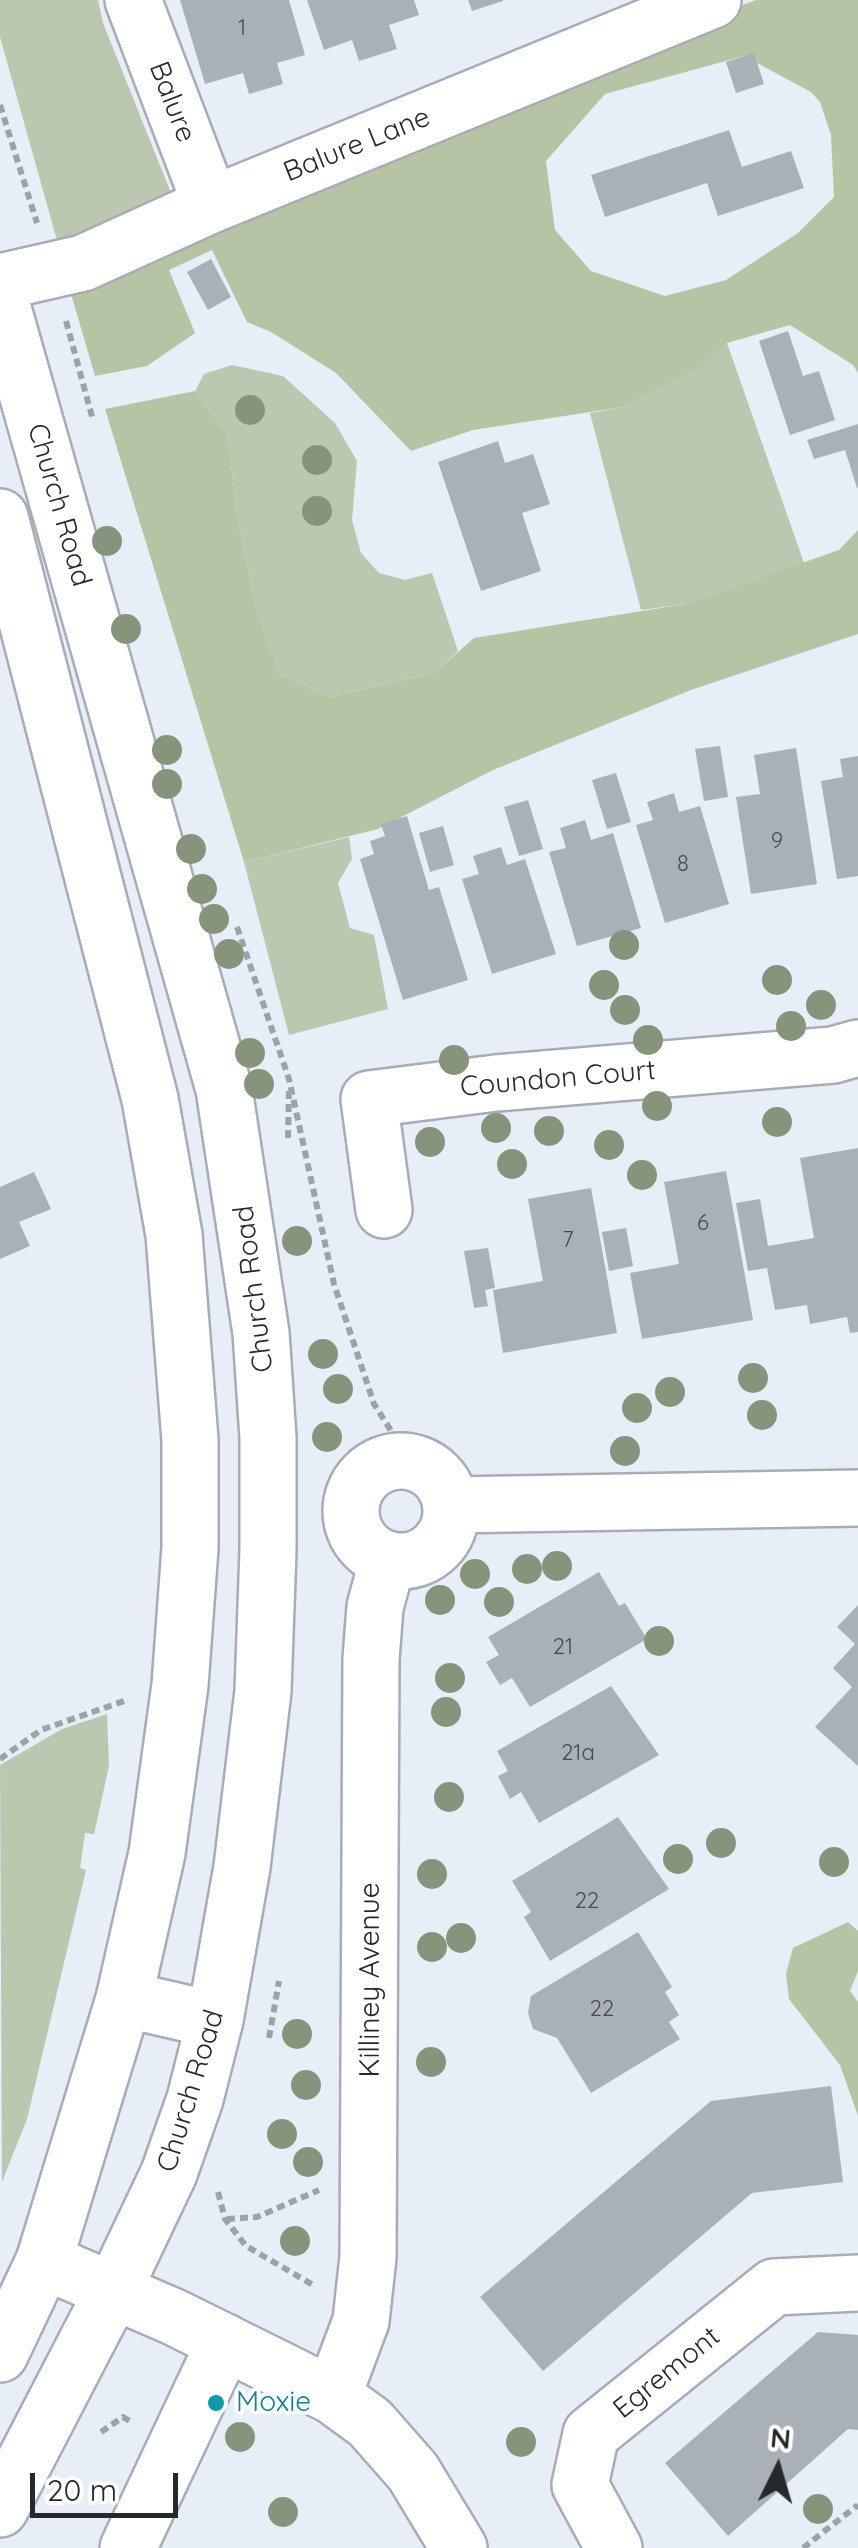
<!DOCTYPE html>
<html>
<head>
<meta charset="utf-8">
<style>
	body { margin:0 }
	#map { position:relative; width:858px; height:2548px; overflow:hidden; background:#e7eef7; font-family:Quicksand,sans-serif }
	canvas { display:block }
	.north { position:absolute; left:728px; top:2418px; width:100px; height:100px; -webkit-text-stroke:8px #fff; paint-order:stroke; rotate:5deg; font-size:28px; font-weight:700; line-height:40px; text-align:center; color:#26292c }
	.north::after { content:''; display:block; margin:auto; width:35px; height:45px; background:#26292c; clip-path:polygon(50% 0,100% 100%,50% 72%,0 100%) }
	.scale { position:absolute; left:30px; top:2473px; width:148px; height:45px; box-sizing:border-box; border:5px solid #26292c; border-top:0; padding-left:12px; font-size:30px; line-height:35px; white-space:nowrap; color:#26292c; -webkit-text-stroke:8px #fff; paint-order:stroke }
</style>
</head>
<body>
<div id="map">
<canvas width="858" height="2548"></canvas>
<div class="north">N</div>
<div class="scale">20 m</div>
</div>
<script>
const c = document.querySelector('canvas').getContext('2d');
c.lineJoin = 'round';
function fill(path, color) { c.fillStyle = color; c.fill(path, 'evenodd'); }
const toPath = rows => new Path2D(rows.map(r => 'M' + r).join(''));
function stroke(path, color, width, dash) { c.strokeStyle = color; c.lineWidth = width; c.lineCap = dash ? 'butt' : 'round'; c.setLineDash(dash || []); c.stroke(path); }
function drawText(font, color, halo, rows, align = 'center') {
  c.font = font + ' Quicksand,sans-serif'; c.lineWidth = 8; c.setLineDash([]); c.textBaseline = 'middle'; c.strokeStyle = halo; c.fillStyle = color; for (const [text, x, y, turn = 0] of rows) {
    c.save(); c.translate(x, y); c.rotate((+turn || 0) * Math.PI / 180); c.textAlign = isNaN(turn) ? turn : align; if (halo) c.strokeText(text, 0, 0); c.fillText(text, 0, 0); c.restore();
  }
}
fill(toPath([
	[0,0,98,0,103,23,175,203,58,244,0,37],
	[727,343,804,563,686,604,641,610,590,413,623,407,699,369],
	[232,365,283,376,335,423,357,461,352,520,361,553,379,573,405,580,432,573,458,651,434,673,330,697,280,675,256,608,237,516,228,436,195,391,204,374],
	[349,837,352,859,338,883,350,928,374,935,388,1009,289,1035,244,862],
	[107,1714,109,1766,94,1834,85,1833,80,1868,86,1870,27,2119,2,2182,0,1765,62,1729]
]), '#bcc7af');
fill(toPath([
	[756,0,858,0,858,373,853,365,790,325,727,343,699,369,623,407,473,430,411,451,336,373,271,332,247,322,212,250,169,270,195,333,147,366,95,376,67,280,604,57],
	[744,56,811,92,820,102,831,135,834,197,798,233,726,280,665,296,591,271,555,230,546,161,605,94],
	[195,391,228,436,237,516,256,608,280,675,330,697,434,673,474,638,686,604,839,550,858,530,858,634,691,690,493,770,378,829,244,862,105,409],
	[848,1922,858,1931,858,1971,850,1991,858,2002,858,2116,840,2065,789,1999,786,1973,793,1948]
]), '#b6c4a3');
fill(toPath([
	[180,0,289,0,305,55,277,63,283,84,249,94,243,73,205,84],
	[307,0,414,0,419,15,389,25,397,49,359,61,352,40,324,50],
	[468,0,503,0,503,1,472,11],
	[754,53,764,84,736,93,726,62],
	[729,130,742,167,791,151,804,188,718,216,707,183,605,217,591,175],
	[211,259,231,297,208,310,187,272],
	[788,331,803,376,819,371,835,420,790,435,759,341],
	[858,424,858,488,857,488,845,450,814,459,807,440],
	[498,441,505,463,533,454,550,504,522,513,541,571,481,591,438,462],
	[720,746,728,797,704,801,695,749],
	[796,748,817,884,751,894,736,797,760,794,754,755],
	[858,756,858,876,837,879,821,781,843,777,840,759],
	[616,773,631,822,607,829,592,780],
	[674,793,679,812,700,806,729,904,665,923,636,825,653,820,647,802],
	[528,800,543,849,519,856,504,807],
	[407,816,429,890,439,887,468,980,403,1000,360,859,374,854,370,841,385,836,381,824],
	[585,820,591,840,613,833,641,928,577,946,549,852,566,848,560,828],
	[443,826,454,865,430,872,419,833],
	[501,847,507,865,525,859,556,954,492,974,462,879,479,874,473,856],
	[858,1148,858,1332,850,1333,847,1317,810,1324,807,1305,775,1310,767,1268,748,1271,736,1203,760,1199,768,1246,814,1238,800,1158],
	[726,1171,753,1320,642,1339,630,1273,679,1264,664,1182],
	[34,1172,51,1209,19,1222,30,1246,0,1259,0,1187],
	[591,1188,617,1333,503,1353,493,1290,543,1281,528,1199],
	[626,1228,633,1266,609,1271,602,1232],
	[488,1248,495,1288,485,1290,488,1306,474,1308,464,1251],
	[599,1572,619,1606,625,1603,647,1639,530,1707,512,1678,500,1685,486,1662,499,1655,488,1637],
	[858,1605,858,1766,815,1727,852,1687,833,1668,855,1644,837,1627],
	[611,1686,659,1755,539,1823,521,1792,510,1799,498,1776,508,1771,497,1751],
	[618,1817,669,1889,550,1961,524,1917,531,1912,512,1881],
	[638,1932,672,1987,665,1992,679,2015,669,2022,680,2039,591,2093,557,2038,533,2029,528,2013,531,1996],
	[831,2086,843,2182,752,2193,543,2371,480,2297,711,2101],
	[818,2332,858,2335,858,2430,848,2429,728,2536,665,2463]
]), '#aab0b8');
const minor = toPath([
	[133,0,211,205],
	[0,282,83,263,211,205,713,0],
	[384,1210,369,1099,496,1083,833,1055,858,1048],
	'351 1511a50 50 0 1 1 100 0a50 50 0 1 1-100 0Z',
	[451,1505,858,1498],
	[44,2261,174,2317,333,2396,370,2423,413,2472,459,2548],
	[333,2396,361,2321,368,2257,371,1659,375,1607,388,1559],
	[128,2548,225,2342],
	[614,2548,580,2485,591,2434,774,2287,858,2283]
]);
const major = toPath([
	[0,298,224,1089,261,1333,268,1438,268,1550,263,1691,242,1867,215,2020,195,2099,169,2173,113,2291,0,2509],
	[0,517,150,1099,174,1235,190,1440,190,1548,180,1685,157,1853,124,1999,44,2261,0,2354],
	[124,1999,215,2020]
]);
stroke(minor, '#a7adb6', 60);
stroke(major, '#a7adb6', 60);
stroke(toPath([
	[0,105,37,223],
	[66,321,93,420],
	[237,927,289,1079,334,1284,374,1404,411,1462],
	[288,1138,289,1090],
	[0,1759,41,1730,124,1701],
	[269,2038,279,1981],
	[218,2192,225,2219,246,2246,315,2286],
	[227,2219,257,2217,319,2190],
	[101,2432,123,2417,133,2423],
	[803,2548,858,2505]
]), '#9da2a9', 6, [8, 5]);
stroke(minor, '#fff', 55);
stroke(major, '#fff', 55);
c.fillStyle = '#87947c';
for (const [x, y] of [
	[250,410],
	[317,460],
	[317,511],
	[107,541],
	[126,629],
	[167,750],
	[167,784],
	[191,849],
	[202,889],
	[214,919],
	[624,945],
	[229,954],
	[777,980],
	[604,985],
	[821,1005],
	[625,1010],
	[791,1026],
	[648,1040],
	[250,1053],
	[454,1060],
	[259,1084],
	[657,1106],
	[777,1122],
	[496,1128],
	[549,1131],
	[430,1142],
	[609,1145],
	[512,1164],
	[642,1175],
	[297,1241],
	[323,1354],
	[753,1378],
	[338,1389],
	[670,1392],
	[637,1408],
	[762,1415],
	[327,1437],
	[625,1451],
	[557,1566],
	[527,1569],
	[475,1574],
	[440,1600],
	[499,1602],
	[659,1641],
	[450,1678],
	[446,1712],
	[449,1797],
	[721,1843],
	[678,1859],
	[834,1862],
	[432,1874],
	[461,1938],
	[432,1947],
	[297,2034],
	[431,2062],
	[306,2085],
	[282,2134],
	[308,2162],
	[295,2241],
	[240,2437],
	[521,2442],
	[818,2509],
	[283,2512]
]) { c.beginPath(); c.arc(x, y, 15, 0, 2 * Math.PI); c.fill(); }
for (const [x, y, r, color] of [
	[216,2403,10,"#0f9aa8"]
]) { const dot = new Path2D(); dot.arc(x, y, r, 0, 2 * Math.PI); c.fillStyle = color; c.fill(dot); stroke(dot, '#fff', 4); }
drawText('22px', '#474b4f', null, [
	["1",242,28],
	["9",777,841],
	["8",683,864],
	["6",703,1223],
	["7",568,1240],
	["21",563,1647],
	["21a",578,1753],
	["22",587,1901],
	["22",602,2009]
]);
drawText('28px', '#26292c', '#fff', [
	["Balure",172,102,69],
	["Balure Lane",357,145,-22],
	["Church Road",59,505,74],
	["Coundon Court",558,1079,-5],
	["Church Road",254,1289,-97],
	["Killiney Avenue",371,1980,-90],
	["Church Road",191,2091,-73],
	["Egremont",667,2373,-39]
]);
drawText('28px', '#0d838f', '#fff', [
	["Moxie",236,2403]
], 'left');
</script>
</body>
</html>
